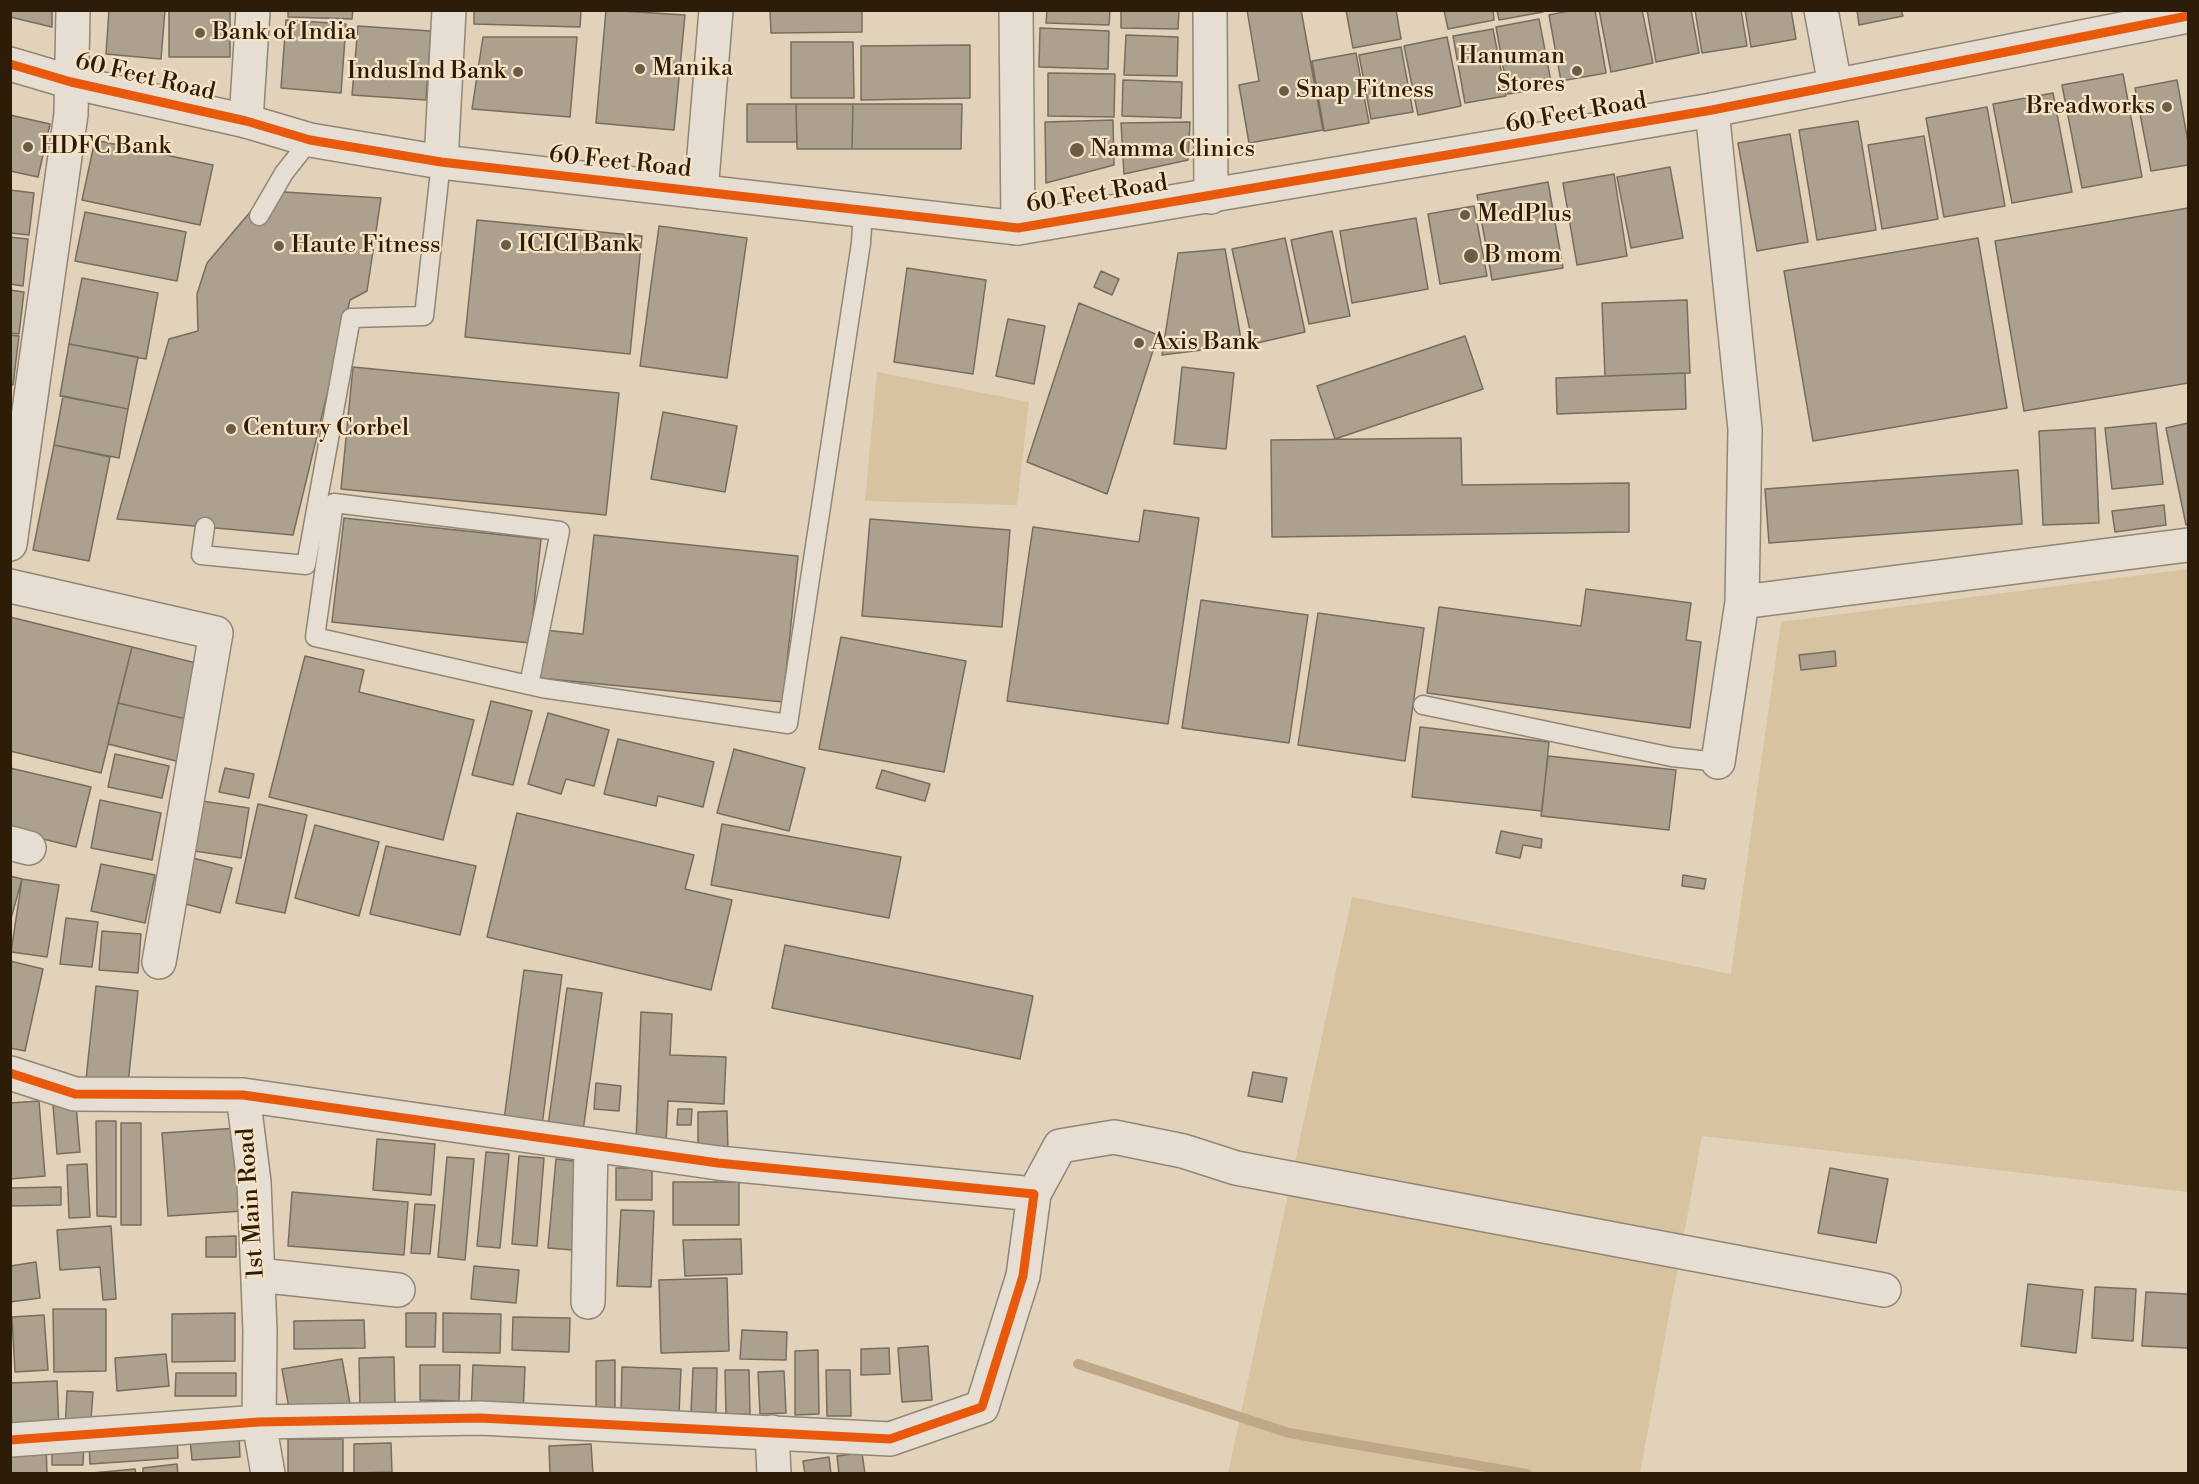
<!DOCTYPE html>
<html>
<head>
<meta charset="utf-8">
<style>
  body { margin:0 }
  #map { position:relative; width:2199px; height:1484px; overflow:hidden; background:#e1d2b9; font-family:"Libre Bodoni",serif }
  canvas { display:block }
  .frame { position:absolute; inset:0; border:12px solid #2d1c08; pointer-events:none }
</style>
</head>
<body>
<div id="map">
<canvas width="2199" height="1484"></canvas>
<div class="frame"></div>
</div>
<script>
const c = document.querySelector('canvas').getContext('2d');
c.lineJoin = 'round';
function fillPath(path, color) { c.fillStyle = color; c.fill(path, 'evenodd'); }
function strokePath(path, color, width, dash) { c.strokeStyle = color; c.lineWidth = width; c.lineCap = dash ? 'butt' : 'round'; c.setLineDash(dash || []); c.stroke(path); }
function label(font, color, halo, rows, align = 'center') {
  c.font = font + ' "Libre Bodoni",serif'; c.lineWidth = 4.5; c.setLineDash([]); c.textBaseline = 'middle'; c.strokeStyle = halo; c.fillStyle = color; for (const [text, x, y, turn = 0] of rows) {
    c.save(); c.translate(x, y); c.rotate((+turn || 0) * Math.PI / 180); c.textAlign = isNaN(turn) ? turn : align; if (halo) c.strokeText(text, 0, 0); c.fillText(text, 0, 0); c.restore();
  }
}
fillPath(new Path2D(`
  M 877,372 L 1029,402 L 1017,505 L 865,501 Z
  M 2188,569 L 2188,1192 L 1702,1136 L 1640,1473 L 1228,1473 L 1352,897 L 1731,974 L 1781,622 Z`), '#d8c3a1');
strokePath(new Path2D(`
  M 1078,1364 L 1289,1433 L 1527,1474`), '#bea887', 10);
const building = new Path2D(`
  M 10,10 L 52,10 L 52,27 L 10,17 Z
  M 109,10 L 165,10 L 161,59 L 106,54 Z
  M 169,10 L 230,10 L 230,57 L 169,57 Z
  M 288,10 L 353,10 L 352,19 L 288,17 Z
  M 474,10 L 581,10 L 580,27 L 474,24 Z
  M 606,10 L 685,15 L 674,130 L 596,123 Z
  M 770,10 L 862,10 L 862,32 L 771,33 Z
  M 1047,10 L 1110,10 L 1109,25 L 1046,23 Z
  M 1121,10 L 1179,10 L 1178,29 L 1121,28 Z
  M 1247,10 L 1301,10 L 1323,130 L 1249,143 L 1239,85 L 1259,81 Z
  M 1346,10 L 1396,10 L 1401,39 L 1353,48 Z
  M 1444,10 L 1493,10 L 1494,20 L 1448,29 Z
  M 1497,10 L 1542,10 L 1543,12 L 1499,20 Z
  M 1574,10 L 1595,10 L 1606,73 L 1561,81 L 1549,15 Z
  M 1599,10 L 1642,10 L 1653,63 L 1611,72 Z
  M 1647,10 L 1691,10 L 1699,53 L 1656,62 Z
  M 1695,10 L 1741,10 L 1747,46 L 1702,53 Z
  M 1745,10 L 1791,10 L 1796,39 L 1751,47 Z
  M 1857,10 L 1901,10 L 1903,16 L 1859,25 Z
  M 1539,19 L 1552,87 L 1508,94 L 1496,27 Z
  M 286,20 L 346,24 L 341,93 L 281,88 Z
  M 358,26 L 431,31 L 426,100 L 352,95 Z
  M 1040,28 L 1109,31 L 1108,69 L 1039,67 Z
  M 1493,29 L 1506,96 L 1465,103 L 1453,36 Z
  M 1126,35 L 1178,37 L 1177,76 L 1124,75 Z
  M 483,37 L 577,37 L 570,117 L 472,109 Z
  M 1447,37 L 1461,106 L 1418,115 L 1404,46 Z
  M 791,42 L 853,42 L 854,98 L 791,98 Z
  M 970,45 L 970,98 L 861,100 L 861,46 Z
  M 1401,47 L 1413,112 L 1371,119 L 1359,55 Z
  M 1356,53 L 1369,123 L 1324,131 L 1312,61 Z
  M 1048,73 L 1115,74 L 1114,117 L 1048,116 Z
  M 2123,74 L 2142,177 L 2082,188 L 2062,85 Z
  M 1123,80 L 1182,82 L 1181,118 L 1122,116 Z
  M 2177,80 L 2188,142 L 2188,165 L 2151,171 L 2135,88 Z
  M 2053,93 L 2072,192 L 2012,203 L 1993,104 Z
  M 747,104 L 796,104 L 797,142 L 747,142 Z
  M 796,104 L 853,104 L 852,149 L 797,149 Z
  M 853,104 L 962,104 L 961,149 L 852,149 Z
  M 1987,107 L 2005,206 L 1944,217 L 1926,118 Z
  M 10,115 L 50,124 L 38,177 L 10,171 Z
  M 1113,120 L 1114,165 L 1046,183 L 1045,122 Z
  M 1858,121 L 1876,230 L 1817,240 L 1799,130 Z
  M 1190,122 L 1188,160 L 1124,174 L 1121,123 Z
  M 1790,134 L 1808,242 L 1757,251 L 1738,143 Z
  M 1924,136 L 1938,219 L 1882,229 L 1868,145 Z
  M 95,140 L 213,165 L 200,225 L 82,200 Z
  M 1670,167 L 1683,238 L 1631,248 L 1617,177 Z
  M 1614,174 L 1627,256 L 1577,265 L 1563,183 Z
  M 1548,182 L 1563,268 L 1492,280 L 1477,195 Z
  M 10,190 L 34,193 L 29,235 L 10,233 Z
  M 268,191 L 381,198 L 367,291 L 350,300 L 293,535 L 117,519 L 169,339 L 198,331 L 197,294 L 207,263 Z
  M 1474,206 L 1487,276 L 1440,284 L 1428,214 Z
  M 2188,208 L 2188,383 L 2024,411 L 1995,241 Z
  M 85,212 L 186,232 L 177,281 L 75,261 Z
  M 1416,218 L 1428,289 L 1352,303 L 1340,231 Z
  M 477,220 L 642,236 L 630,354 L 465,337 Z
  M 659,226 L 747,238 L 727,378 L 640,366 Z
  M 1332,231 L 1350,316 L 1309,324 L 1291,240 Z
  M 10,237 L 28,239 L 23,286 L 10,284 Z
  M 1285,238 L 1305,332 L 1253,344 L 1232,249 Z
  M 1978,238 L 2007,408 L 1813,441 L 1784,271 Z
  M 1225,249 L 1242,345 L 1162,355 L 1178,253 Z
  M 907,268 L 986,280 L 973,374 L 894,362 Z
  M 1101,271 L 1119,279 L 1112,295 L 1094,287 Z
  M 82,278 L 158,293 L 146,359 L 69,344 Z
  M 10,290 L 24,292 L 19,334 L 10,333 Z
  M 1687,300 L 1690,373 L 1605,376 L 1602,303 Z
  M 1079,303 L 1158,335 L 1107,494 L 1027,462 Z
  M 1008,319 L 1045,326 L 1034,384 L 996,376 Z
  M 10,335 L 19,336 L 13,385 L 10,385 Z
  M 1465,336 L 1483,389 L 1335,439 L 1317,386 Z
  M 69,344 L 138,357 L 128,409 L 60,396 Z
  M 353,367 L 619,393 L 606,515 L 341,489 Z
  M 1182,367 L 1234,373 L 1226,449 L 1174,444 Z
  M 1685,373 L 1686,409 L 1557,414 L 1556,378 Z
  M 63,396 L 128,409 L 119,458 L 54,445 Z
  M 663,412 L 737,426 L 725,492 L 651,479 Z
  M 2156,423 L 2163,484 L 2112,489 L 2105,428 Z
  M 2188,423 L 2188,524 L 2186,525 L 2166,428 Z
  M 2095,428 L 2099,523 L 2043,525 L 2039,431 Z
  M 1461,438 L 1462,485 L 1629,483 L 1629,532 L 1272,537 L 1271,440 Z
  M 54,445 L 110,457 L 89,561 L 33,550 Z
  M 2018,470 L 2022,524 L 1769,543 L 1765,489 Z
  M 2164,505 L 2166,525 L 2115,532 L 2112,511 Z
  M 1144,510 L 1199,518 L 1168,724 L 1007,701 L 1033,527 L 1139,542 Z
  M 344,518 L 541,539 L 530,643 L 332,622 Z
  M 870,519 L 1010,530 L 1002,627 L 862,616 Z
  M 594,535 L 798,556 L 783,702 L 539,678 L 544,630 L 583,634 Z
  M 1586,589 L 1691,603 L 1686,640 L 1701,642 L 1690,728 L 1427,693 L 1439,607 L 1581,626 Z
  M 1201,600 L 1308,615 L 1289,743 L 1182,728 Z
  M 1318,613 L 1424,628 L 1405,761 L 1298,745 Z
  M 10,617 L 132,647 L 101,773 L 10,751 Z
  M 841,637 L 966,661 L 944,772 L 819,749 Z
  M 132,647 L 204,665 L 190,720 L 118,703 Z
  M 1835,651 L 1836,666 L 1801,670 L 1799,655 Z
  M 305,656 L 364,670 L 359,692 L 474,720 L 443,840 L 269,797 Z
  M 491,701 L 532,711 L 513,785 L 472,775 Z
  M 118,703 L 190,720 L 180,762 L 108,744 Z
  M 548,713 L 609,730 L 594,786 L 566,779 L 561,794 L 528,784 Z
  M 1420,727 L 1549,742 L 1542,811 L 1412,797 Z
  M 618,739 L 714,762 L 703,807 L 658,796 L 656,806 L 604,794 Z
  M 734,749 L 805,768 L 789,831 L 717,813 Z
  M 115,754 L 169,766 L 162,798 L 108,787 Z
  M 1548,756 L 1676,770 L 1669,830 L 1541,816 Z
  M 10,768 L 91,787 L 76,847 L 10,831 Z
  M 225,768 L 254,774 L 249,798 L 219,792 Z
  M 882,770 L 930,784 L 925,801 L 876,788 Z
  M 100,800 L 161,813 L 152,860 L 91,848 Z
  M 195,800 L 249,808 L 241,858 L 188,850 Z
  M 258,804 L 307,815 L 285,913 L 236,903 Z
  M 517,813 L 694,855 L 685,889 L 732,900 L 711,990 L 487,937 Z
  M 722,824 L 901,857 L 889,918 L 711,885 Z
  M 315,825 L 379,842 L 359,916 L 295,898 Z
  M 1501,831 L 1542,839 L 1541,848 L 1523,845 L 1520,858 L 1496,853 Z
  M 386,846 L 476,866 L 460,935 L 370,914 Z
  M 185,856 L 232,868 L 220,913 L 174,901 Z
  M 101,864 L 155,875 L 145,923 L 91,911 Z
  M 1683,875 L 1706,879 L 1704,889 L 1682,886 Z
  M 10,876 L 22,879 L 10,922 Z
  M 22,879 L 59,885 L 47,957 L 11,952 Z
  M 66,918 L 98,922 L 92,967 L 60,964 Z
  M 102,931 L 141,934 L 138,973 L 99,970 Z
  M 785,945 L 1033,996 L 1020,1059 L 772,1008 Z
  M 10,961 L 43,969 L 25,1051 L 10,1048 Z
  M 524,970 L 562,975 L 542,1125 L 504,1120 Z
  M 96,986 L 138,991 L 128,1083 L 86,1079 Z
  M 567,988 L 602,993 L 583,1131 L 548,1126 Z
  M 641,1012 L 672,1014 L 670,1055 L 726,1057 L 724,1104 L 668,1101 L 666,1144 L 636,1143 Z
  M 1253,1072 L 1287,1078 L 1282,1102 L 1248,1096 Z
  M 596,1083 L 621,1086 L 619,1111 L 594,1109 Z
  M 39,1101 L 45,1176 L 10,1179 L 10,1103 Z
  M 76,1104 L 80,1152 L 57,1154 L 53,1105 Z
  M 678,1109 L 692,1109 L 691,1125 L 677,1125 Z
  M 727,1111 L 728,1153 L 698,1154 L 698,1112 Z
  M 96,1121 L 116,1121 L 116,1217 L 97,1216 Z
  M 121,1123 L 141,1123 L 141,1225 L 121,1225 Z
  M 238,1128 L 243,1211 L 168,1216 L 162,1133 Z
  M 377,1139 L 435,1144 L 431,1195 L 373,1190 Z
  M 486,1152 L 509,1154 L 500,1248 L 477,1246 Z
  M 519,1156 L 544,1158 L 537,1246 L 512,1244 Z
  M 447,1157 L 474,1159 L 465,1260 L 438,1257 Z
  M 556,1159 L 582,1162 L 573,1250 L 548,1248 Z
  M 87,1164 L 90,1217 L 69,1218 L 67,1165 Z
  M 616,1168 L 652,1168 L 652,1200 L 616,1200 Z
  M 1830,1168 L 1888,1179 L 1876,1243 L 1818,1233 Z
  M 673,1182 L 739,1182 L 739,1225 L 673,1225 Z
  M 61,1187 L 61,1205 L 10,1206 L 10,1188 Z
  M 292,1192 L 408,1202 L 404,1255 L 288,1246 Z
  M 415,1204 L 435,1205 L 430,1254 L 411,1253 Z
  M 621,1210 L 654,1211 L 651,1287 L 617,1286 Z
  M 111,1226 L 116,1299 L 103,1300 L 100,1267 L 60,1270 L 57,1230 Z
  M 236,1236 L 236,1257 L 206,1257 L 206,1237 Z
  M 741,1239 L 742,1274 L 685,1276 L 683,1240 Z
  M 36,1262 L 40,1298 L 10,1302 L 10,1266 Z
  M 474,1266 L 519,1270 L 516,1303 L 471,1299 Z
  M 727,1278 L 729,1351 L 661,1353 L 659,1280 Z
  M 2028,1284 L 2083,1290 L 2076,1353 L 2021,1346 Z
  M 2095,1287 L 2136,1289 L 2133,1341 L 2092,1338 Z
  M 2146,1292 L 2188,1294 L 2188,1348 L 2142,1346 Z
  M 53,1309 L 106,1309 L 106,1371 L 54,1372 Z
  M 235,1313 L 235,1361 L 172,1362 L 172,1314 Z
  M 406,1313 L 436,1313 L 435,1347 L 406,1347 Z
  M 443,1313 L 501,1314 L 500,1353 L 443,1352 Z
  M 44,1315 L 48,1370 L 15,1372 L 12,1317 Z
  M 513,1317 L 570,1318 L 569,1352 L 512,1350 Z
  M 364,1320 L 365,1348 L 294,1349 L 294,1321 Z
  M 742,1330 L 787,1332 L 786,1360 L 740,1359 Z
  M 928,1346 L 932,1400 L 902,1402 L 898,1348 Z
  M 889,1348 L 890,1374 L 861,1375 L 861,1349 Z
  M 818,1350 L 819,1414 L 795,1415 L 795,1351 Z
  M 166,1354 L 169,1386 L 117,1391 L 115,1358 Z
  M 394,1357 L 395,1407 L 360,1408 L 359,1358 Z
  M 342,1359 L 350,1404 L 290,1414 L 282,1369 Z
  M 615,1360 L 615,1415 L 596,1414 L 596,1361 Z
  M 420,1365 L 460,1365 L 459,1401 L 420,1400 Z
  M 473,1365 L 525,1367 L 523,1415 L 471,1413 Z
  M 622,1367 L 681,1369 L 679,1414 L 621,1412 Z
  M 693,1368 L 717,1368 L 716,1413 L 691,1412 Z
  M 725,1370 L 749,1370 L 750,1414 L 726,1415 Z
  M 826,1370 L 850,1370 L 851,1416 L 827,1416 Z
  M 784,1371 L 786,1413 L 760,1414 L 758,1372 Z
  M 176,1373 L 236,1373 L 236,1396 L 175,1396 Z
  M 57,1381 L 59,1431 L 12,1433 L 10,1383 Z
  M 67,1391 L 93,1392 L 90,1432 L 65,1431 Z
  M 239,1435 L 240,1457 L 192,1460 L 190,1438 Z
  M 177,1437 L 178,1458 L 90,1464 L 89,1443 Z
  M 288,1439 L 343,1439 L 343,1474 L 288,1474 Z
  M 52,1440 L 84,1440 L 83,1465 L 52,1465 Z
  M 46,1443 L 47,1474 L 10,1474 L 10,1444 Z
  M 391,1443 L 392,1472 L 354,1473 L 354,1444 Z
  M 591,1444 L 593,1474 L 550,1474 L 549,1446 Z
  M 862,1453 L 865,1474 L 839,1474 L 837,1456 Z
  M 829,1457 L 831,1474 L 805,1474 L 803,1461 Z
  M 177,1464 L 178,1474 L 143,1474 L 143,1468 Z
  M 135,1469 L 136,1474 L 92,1474 L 92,1473 Z`);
fillPath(building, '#aca18f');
strokePath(building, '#776d5e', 1.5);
const service = new Path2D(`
  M 259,216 L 284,173 L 310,140
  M 205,527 L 201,555 L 306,565 L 351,318 L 424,316 L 441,162
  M 529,685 L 560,531 L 334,503 L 315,637 L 542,688 L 788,724 L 861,243 L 863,210
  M 1423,705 L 1672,757 L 1718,762`);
const minor = new Path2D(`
  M 1016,10 L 1018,228
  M 1210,10 L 1211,197
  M 1821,10 L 1835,85
  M 1712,110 L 1745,429 L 1742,602 L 1718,762
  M 246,121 L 253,10
  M 441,162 L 449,10
  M 701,192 L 716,10
  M 10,544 L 71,114 L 73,10
  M 10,586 L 216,633 L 159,962
  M 1742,602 L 2188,545
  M 10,843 L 29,848
  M 10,1073 L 75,1094 L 243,1095 L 718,1163 L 1034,1194 L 1023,1276 L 982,1407 L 890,1439 L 480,1418 L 259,1422 L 10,1440
  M 243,1095 L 254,1182 L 260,1331 L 259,1422 L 268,1474
  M 1034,1194 L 1060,1146 L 1114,1137 L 1183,1151 L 1236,1168 L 1884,1290
  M 258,1275 L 398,1290
  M 588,1302 L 591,1145
  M 772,1432 L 774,1474`);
const tertiary = new Path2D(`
  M 10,64 L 71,82 L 246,121 L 310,140 L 441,162 L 1018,228 L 1712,110 L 2188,16`);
strokePath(service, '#918676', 21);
strokePath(minor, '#918676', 36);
strokePath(tertiary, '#918676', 36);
strokePath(service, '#e6ded2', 18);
strokePath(minor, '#e6ded2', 33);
strokePath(tertiary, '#e6ded2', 33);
strokePath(new Path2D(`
  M 10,64 L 71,82 L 246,121 L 310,140 L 441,162 L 1018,228 L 1712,110 L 2188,16
  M 10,1073 L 75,1094 L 243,1095 L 718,1163 L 1034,1194 L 1023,1276 L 982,1407 L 890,1439 L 480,1418 L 259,1422 L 10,1440`), '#e8590c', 9);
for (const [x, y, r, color] of [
  [200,33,6,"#6c5c46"],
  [640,69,6,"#6c5c46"],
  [1577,71,6,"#6c5c46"],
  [518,72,6,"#6c5c46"],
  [1284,91,6,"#6c5c46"],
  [2167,107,6,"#6c5c46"],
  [28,147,6,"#6c5c46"],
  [1077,150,8,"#6c5c46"],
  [1465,215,6,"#6c5c46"],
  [506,245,6,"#6c5c46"],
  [279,246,6,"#6c5c46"],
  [1471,256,8,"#6c5c46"],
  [1139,343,6,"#6c5c46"],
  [231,429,6,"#6c5c46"]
]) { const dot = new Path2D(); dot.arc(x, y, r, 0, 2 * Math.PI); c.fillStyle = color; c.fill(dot); strokePath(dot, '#f7e4c6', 2); }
label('24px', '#2d1c08', '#f7e4c6', [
  ["Bank of India",212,33],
  ["Hanuman",1565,57,"right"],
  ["Stores",1565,85,"right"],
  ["Manika",652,69],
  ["IndusInd Bank",506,72,"right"],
  ["Snap Fitness",1296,91],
  ["Breadworks",2155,107,"right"],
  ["HDFC Bank",40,147],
  ["Namma Clinics",1090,150],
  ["MedPlus",1477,215],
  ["ICICI Bank",518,245],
  ["Haute Fitness",291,246],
  ["B mom",1484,256],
  ["Axis Bank",1151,343],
  ["Century Corbel",243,429]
], 'left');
label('24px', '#2d1c08', '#f7e4c6', [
  ["60 Feet Road",145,78,13],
  ["60 Feet Road",1576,114,-10],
  ["60 Feet Road",620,163,6],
  ["60 Feet Road",1097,195,-9],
  ["1st Main Road",252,1203,-94]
]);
</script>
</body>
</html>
